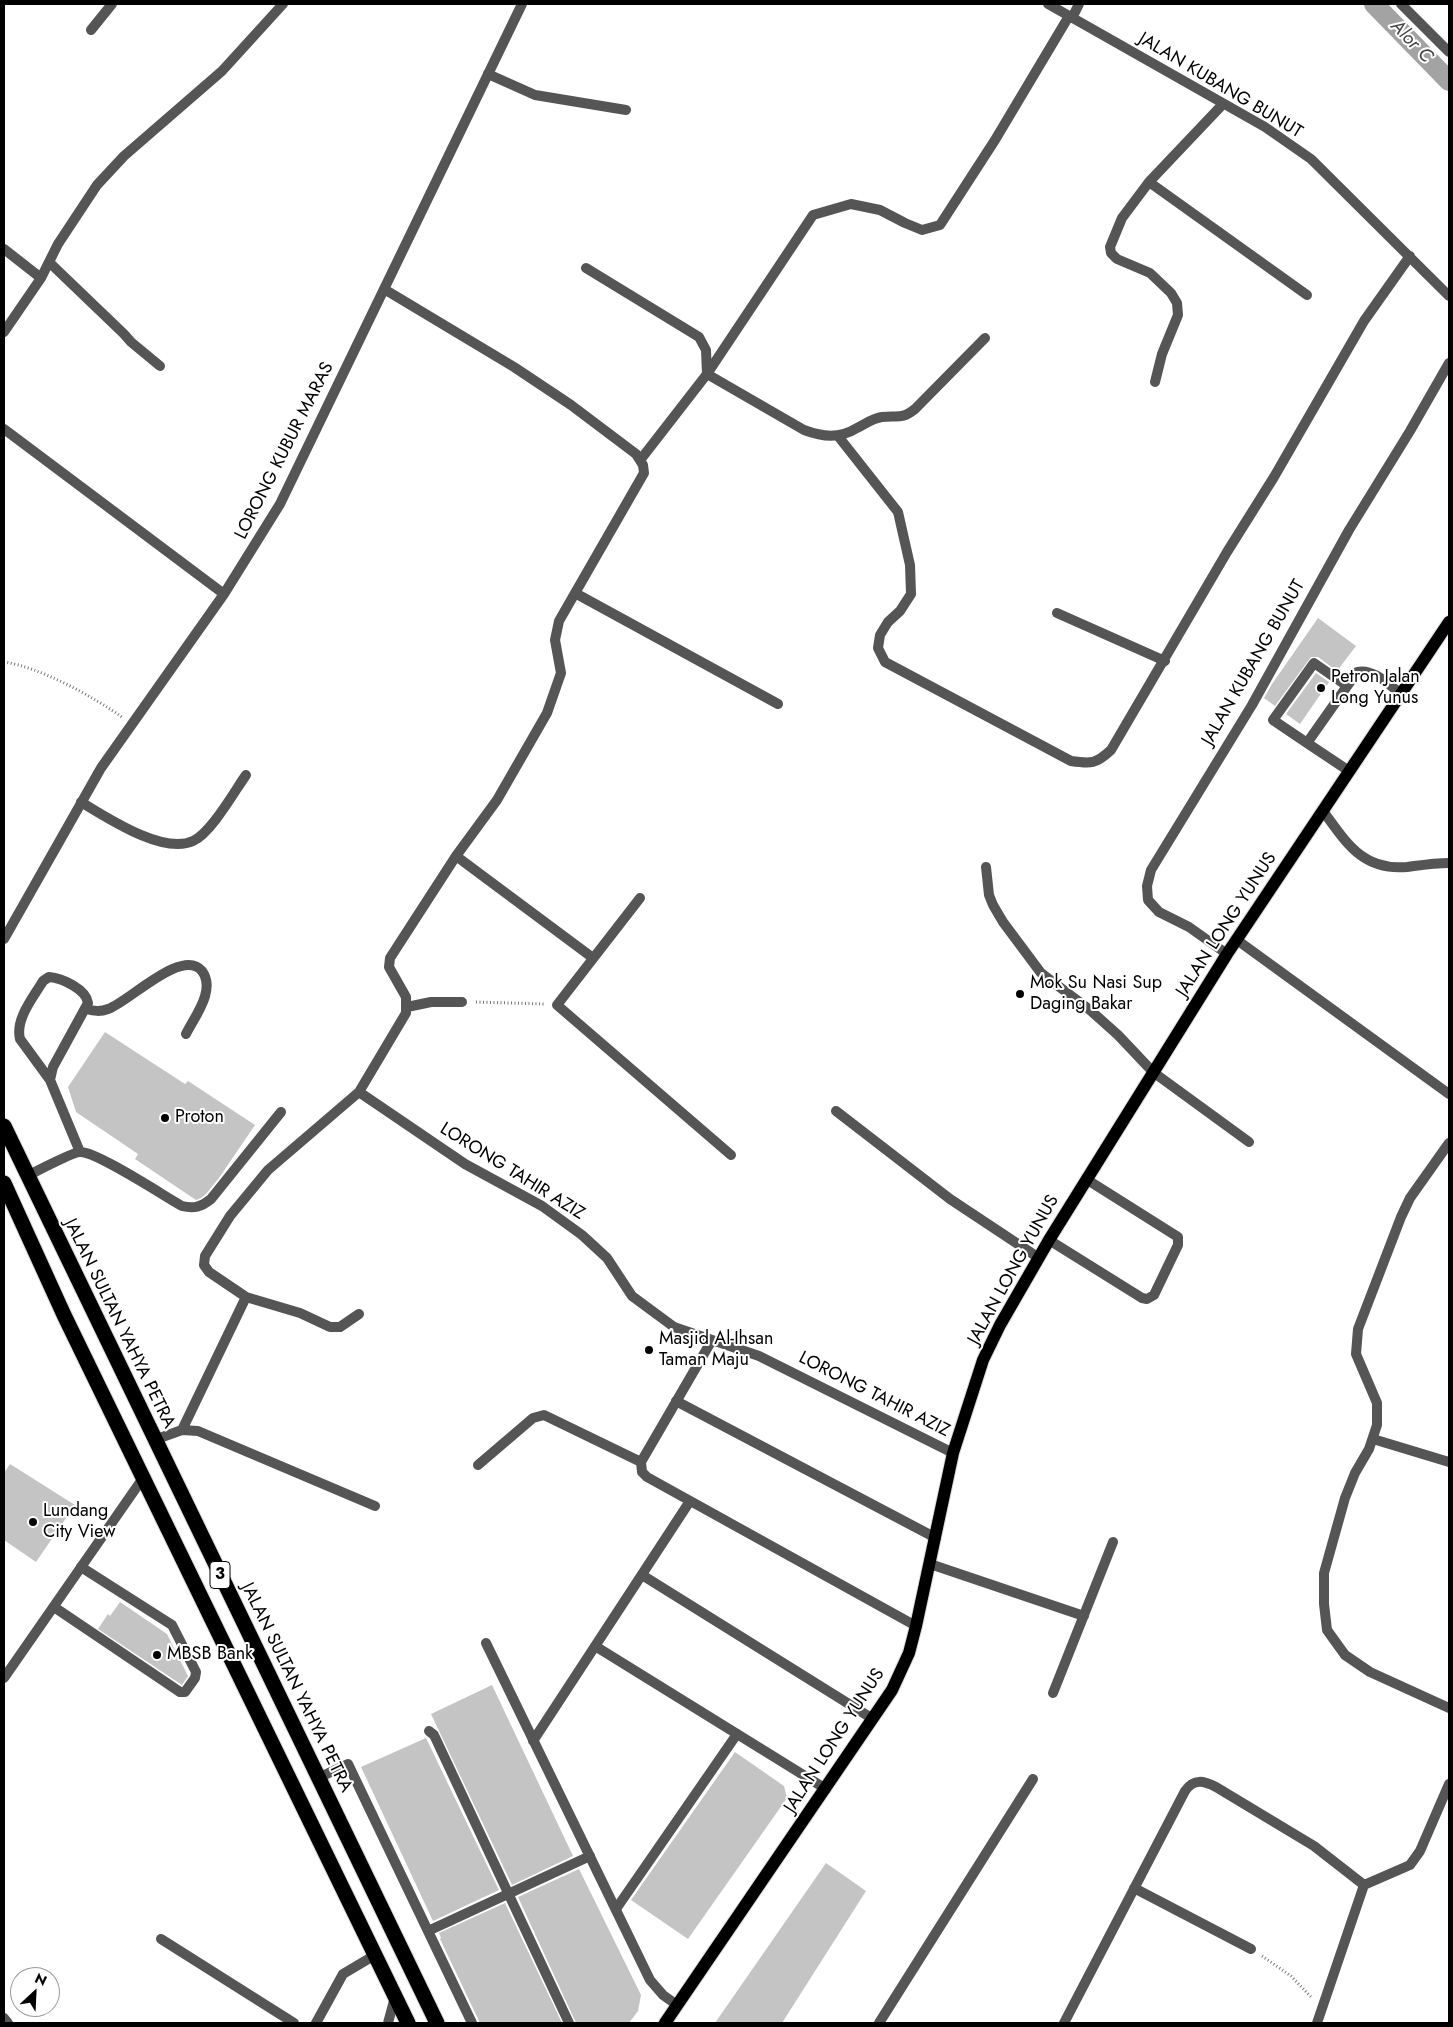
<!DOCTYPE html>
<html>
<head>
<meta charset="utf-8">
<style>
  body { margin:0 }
  #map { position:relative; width:1453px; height:2027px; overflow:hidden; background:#fff; font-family:Jost,sans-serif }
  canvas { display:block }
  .frame { position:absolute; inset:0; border:5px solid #000; pointer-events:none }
  .north { position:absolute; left:10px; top:1967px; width:50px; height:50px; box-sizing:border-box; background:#fff; border:1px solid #999; border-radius:50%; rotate:25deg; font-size:14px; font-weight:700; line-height:20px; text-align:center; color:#000 }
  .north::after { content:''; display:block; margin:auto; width:18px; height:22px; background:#000; clip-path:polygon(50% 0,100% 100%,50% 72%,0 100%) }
</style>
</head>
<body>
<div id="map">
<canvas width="1453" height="2027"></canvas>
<div class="frame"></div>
<div class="north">N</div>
</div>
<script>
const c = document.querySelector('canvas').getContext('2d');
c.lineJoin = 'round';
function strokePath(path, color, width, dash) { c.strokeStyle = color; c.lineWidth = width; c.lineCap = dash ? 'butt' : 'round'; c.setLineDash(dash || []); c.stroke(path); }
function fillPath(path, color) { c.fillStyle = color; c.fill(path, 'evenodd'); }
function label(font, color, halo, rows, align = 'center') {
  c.font = font + ' Jost,sans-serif'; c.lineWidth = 4; c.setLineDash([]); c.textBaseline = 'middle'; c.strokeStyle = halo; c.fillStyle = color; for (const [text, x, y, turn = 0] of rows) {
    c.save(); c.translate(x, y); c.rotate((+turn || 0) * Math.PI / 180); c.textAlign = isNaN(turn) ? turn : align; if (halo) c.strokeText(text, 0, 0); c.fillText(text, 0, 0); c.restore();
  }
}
strokePath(new Path2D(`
  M 1374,4 L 1449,81`), '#a3a3a3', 20);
fillPath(new Path2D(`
  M 1318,618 L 1356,646 L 1337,671 L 1318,657 L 1311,657 L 1275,706 L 1264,698 L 1272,684 Z
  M 1316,673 L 1329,682 L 1300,724 L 1286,714 Z
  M 105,1032 L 185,1084 L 188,1081 L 255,1125 L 219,1178 L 206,1194 L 201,1198 L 196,1200 L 135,1159 L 138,1154 L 76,1112 L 68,1087 Z
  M 10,1464 L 75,1505 L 36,1562 L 4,1540 L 4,1473 Z
  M 120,1602 L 167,1634 L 188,1676 L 182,1685 L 98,1629 L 108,1614 L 110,1616 Z
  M 492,1685 L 573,1856 L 512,1885 L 431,1714 Z
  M 426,1738 L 499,1890 L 433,1921 L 361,1767 Z
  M 735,1752 L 784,1786 L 787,1798 L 688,1939 L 631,1900 Z
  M 826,1863 L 866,1891 L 782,2023 L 715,2023 Z
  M 579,1869 L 641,1995 L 638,2011 L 629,2023 L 576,2023 L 518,1897 Z
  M 505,1903 L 562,2023 L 480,2023 L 440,1939 L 441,1938 L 439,1933 Z`), '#c4c4c4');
const primary = new Path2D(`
  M 665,2023 L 892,1690 L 909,1653 L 916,1626 L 953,1453 L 983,1360 L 1000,1325 L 1049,1240 L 1227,954 L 1449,622`);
const highway = new Path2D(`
  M 4,1126 L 437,2023
  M 4,1183 L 64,1315 L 408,2023`);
strokePath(primary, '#dbdbdb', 14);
strokePath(highway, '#dbdbdb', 17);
strokePath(new Path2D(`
  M 4,662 C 40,667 92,696 122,717
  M 476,1002 L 544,1004
  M 1262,1956 L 1291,1976 L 1311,1997`), '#777', 3, [1, 2.5]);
strokePath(new Path2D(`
  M 1072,18 L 1079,4
  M 488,74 L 535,95 L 626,110
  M 50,263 L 124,334 L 131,342 L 160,366
  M 586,268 L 699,337 L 706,350 L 707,374
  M 1057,613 L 1165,661
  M 1307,743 L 1273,720 L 1314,663 L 1347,686
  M 1349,771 L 1307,743 L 1357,672 C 1373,668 1388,684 1401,694
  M 81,802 C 106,817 163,855 193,841 C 211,833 234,792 246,775
  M 86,1009 C 94,1011 100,1012 108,1009 C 129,1002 182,947 202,971 C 216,990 195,1016 186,1034
  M 1153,1072 L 1249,1142
  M 50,1080 L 53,1067 L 88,1003 C 86,989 62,978 49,977 L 43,981 C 33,998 15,1019 20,1039 L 50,1080 L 80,1152
  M 836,1111 L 950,1199 L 1039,1258
  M 27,1176 C 37,1171 73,1152 80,1152 C 96,1151 164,1196 182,1206 C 194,1209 201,1207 211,1199 L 281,1112
  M 1049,1240 L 1142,1298 L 1147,1299 L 1154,1295 L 1178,1245 L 1178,1237 L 1086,1179
  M 676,1401 L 936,1538
  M 642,1575 L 873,1719
  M 54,1607 L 180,1692 L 185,1692 L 195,1678 L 196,1672 L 172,1625 L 81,1567
  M 429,1731 L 434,1735 L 569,2023
  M 318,1778 L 348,1764 L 472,2023
  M 616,1909 L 737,1734
  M 428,1931 L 590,1856
  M 388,2023 L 395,1997`), '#555', 10);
strokePath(new Path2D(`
  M 1048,4 L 1265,127 L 1311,159 L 1449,296
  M 1401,4 L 1449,52
  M 91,30 L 112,4
  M 1149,182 L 1307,295
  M 4,249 L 41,278
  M 4,332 L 41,278 L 58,244 L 97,185 L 124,156 L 222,71 L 283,4
  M 707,374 L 804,430 C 823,437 839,439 857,428 C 865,424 873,418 882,417 C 898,415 901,420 915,409 L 985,338
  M 1155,382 L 1162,354 L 1178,315 L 1177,303 L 1171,293 L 1150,273 L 1117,259 L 1111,253 L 1110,247 L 1122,218 L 1149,182 L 1223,104
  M 4,429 L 224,594
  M 838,436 L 898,512 L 910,565 L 911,594 L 900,611 L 888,622 L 880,635 L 878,648 L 885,662 L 1071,761 C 1091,764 1096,764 1111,750 L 1227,552 L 1274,477 L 1364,321 L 1410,256
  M 641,459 L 707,374 L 813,215 L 851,204 L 880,210 L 905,223 L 922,230 L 940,225 L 995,140 L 1069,16
  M 575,593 L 778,704
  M 1323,811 C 1346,842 1362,871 1407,867 C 1422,865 1435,863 1449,863
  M 456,856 L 593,958
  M 986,867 L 989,895 L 993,905 L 1003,922 L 1041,973 L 1090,1010 L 1118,1035 L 1153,1072
  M 640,898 L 557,1005 L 731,1155
  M 4,939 L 101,768 L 224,594 L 280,504 L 522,4
  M 1237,940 L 1449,1094
  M 1227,954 L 1189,927 L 1159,912 L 1148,900 L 1147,886 L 1151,870 L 1252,705 L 1349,530 L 1410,431 L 1449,363
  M 407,1007 L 431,1002 L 462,1002
  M 359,1092 L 465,1164 L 542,1206 L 582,1235 L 607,1258 L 632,1296 L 674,1327 L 759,1356 L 953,1453
  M 1449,1143 L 1410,1198 L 1401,1217 L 1358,1329 L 1356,1354 L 1377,1403 L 1377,1425 L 1369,1449 L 1355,1473 L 1345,1498 L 1324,1573 L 1324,1604 L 1327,1630 L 1345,1655 L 1370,1672 L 1449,1708
  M 359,1314 L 340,1327 L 330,1327 L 300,1313 L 246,1297 L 209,1272 L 204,1265 L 205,1256 L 230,1216 L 268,1170 L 359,1092 L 406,1013 L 406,997 L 389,967 L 390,958 L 456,856 L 497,800 L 547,713 L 561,673 L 555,640 L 559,621 L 644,473 L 643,465 L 636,454 L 571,405 L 514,367 L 384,289
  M 712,1340 L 641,1462 L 642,1472 L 647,1477 L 916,1626
  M 182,1430 L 246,1297
  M 1373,1439 L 1449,1462
  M 154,1440 L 182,1430 L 198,1431 L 375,1506
  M 478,1465 L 533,1418 L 544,1415 L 641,1462
  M 930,1564 L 1084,1616
  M 486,1643 L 650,1980 L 663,1995 L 677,2005
  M 595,1646 L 826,1789
  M 4,1678 L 143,1478
  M 1053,1693 L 1113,1542
  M 533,1741 L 690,1501
  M 1134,1888 L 1251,1949
  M 161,1939 L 294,2023
  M 4,2018 L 8,2023
  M 316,2023 L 343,1974 L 375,1955
  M 879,2023 L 1033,1779
  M 1064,2023 L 1185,1791 C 1194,1778 1204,1781 1216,1787 L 1314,1846 L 1364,1885 L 1410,1865 L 1420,1851 L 1449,1784
  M 1317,2023 L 1364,1885`), '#555', 10);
strokePath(primary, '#000', 12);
strokePath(highway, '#000', 15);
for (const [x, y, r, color] of [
  [1321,688,5,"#000"],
  [1020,994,5,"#000"],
  [165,1118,5,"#000"],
  [649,1350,5,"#000"],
  [33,1522,5,"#000"],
  [157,1655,5,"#000"]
]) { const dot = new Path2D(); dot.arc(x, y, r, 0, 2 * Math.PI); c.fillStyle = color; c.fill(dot); strokePath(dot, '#fff', 2); }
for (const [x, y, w] of [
  [220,1575,20]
]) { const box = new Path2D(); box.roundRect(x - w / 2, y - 13.5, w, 27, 4); c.fillStyle = '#fff'; c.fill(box); strokePath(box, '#000', 1); }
label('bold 16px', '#000', null, [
  ["3",220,1575]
]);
label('18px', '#000', '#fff', [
  ["JALAN KUBANG BUNUT",1220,86,31],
  ["LORONG KUBUR MARAS",285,451,-63],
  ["JALAN KUBANG BUNUT",1254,663,-60],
  ["JALAN LONG YUNUS",1227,925,-57],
  ["LORONG TAHIR AZIZ",512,1172,32],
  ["JALAN LONG YUNUS",1014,1270,-61],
  ["JALAN SULTAN YAHYA PETRA",119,1324,64],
  ["LORONG TAHIR AZIZ",874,1395,27],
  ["JALAN SULTAN YAHYA PETRA",296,1688,64],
  ["JALAN LONG YUNUS",835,1741,-57]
]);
label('18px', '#000', '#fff', [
  ["Petron Jalan",1331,678],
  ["Long Yunus",1331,699],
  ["Mok Su Nasi Sup",1030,984],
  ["Daging Bakar",1030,1005],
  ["Proton",175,1118],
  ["Masjid Al-Ihsan",659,1340],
  ["Taman Maju",659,1361],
  ["Lundang",43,1512],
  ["City View",43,1533],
  ["MBSB Bank",167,1655]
], 'left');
label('italic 19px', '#444', '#fff', [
  ["Alor C",1411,42,46]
]);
</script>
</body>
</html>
